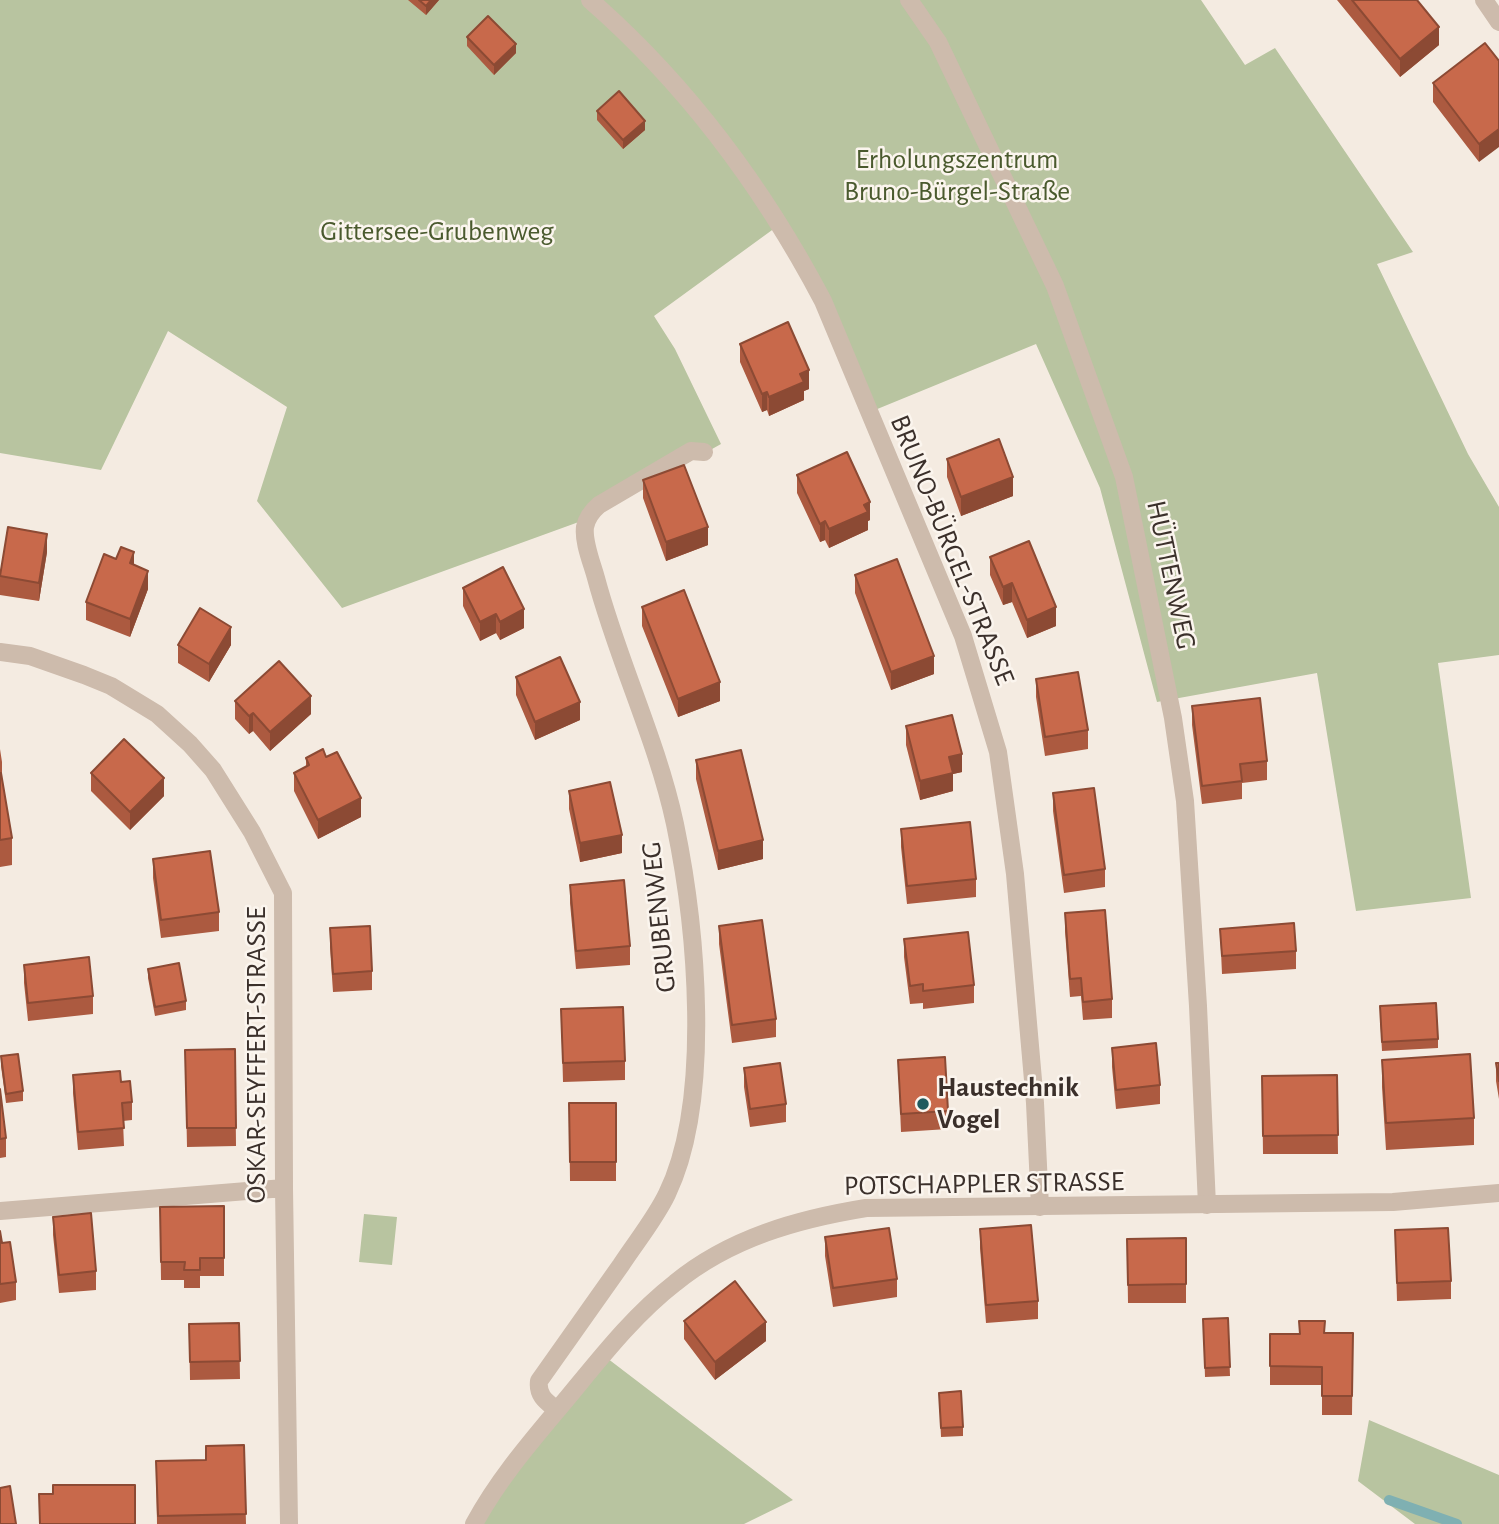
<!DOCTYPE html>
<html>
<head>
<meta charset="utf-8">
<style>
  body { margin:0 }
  canvas { display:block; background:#f4ebe1 }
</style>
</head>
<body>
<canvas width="1499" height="1524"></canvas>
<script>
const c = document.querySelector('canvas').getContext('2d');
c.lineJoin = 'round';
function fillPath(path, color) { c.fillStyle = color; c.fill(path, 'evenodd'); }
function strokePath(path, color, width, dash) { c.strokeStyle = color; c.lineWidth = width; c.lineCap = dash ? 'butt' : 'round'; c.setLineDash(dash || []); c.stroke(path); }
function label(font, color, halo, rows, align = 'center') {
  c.font = font + ' "Alegreya Sans",sans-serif'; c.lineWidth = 5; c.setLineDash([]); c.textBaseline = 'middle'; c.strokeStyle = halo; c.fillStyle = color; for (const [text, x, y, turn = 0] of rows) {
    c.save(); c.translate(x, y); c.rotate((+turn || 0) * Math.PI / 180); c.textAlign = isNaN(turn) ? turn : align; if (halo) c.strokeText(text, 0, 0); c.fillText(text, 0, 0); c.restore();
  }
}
fillPath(new Path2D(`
  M 0,0 L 1201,0 L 1245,65 L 1275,48 L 1413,252 L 1377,264 L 1468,454 L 1499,507 L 1499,655 L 1438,663 L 1471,898 L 1356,911 L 1317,673 L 1157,702 L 1100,488 L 1036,344 L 870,412 L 779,225 L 654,316 L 675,349 L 721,444 L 587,519 L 342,608 L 257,501 L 287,407 L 168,331 L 101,470 L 0,453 Z
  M 364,1214 L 397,1217 L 392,1265 L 359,1262 Z
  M 603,1355 L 793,1500 L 744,1524 L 474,1524 Z
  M 1369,1420 L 1499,1475 L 1499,1524 L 1415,1524 L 1358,1481 Z`), '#b8c4a0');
strokePath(new Path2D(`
  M 1389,1500 L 1457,1524`), '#7fb0b2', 10);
strokePath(new Path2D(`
  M 909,0 L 938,42 L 1055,286 L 1124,477 L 1173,718 L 1185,801 L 1198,1006 L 1207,1205`), '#cdbbac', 18);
strokePath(new Path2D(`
  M 590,0 C 686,84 764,189 823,301 L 963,636 L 998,752 L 1015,874 L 1035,1103 L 1040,1207
  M 1484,0 L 1499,22
  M 0,652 L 30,656 L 84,675 L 111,686 L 157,714 L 190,744 L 213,770 L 252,832 L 283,893 L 284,1188 L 289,1524
  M 0,1211 L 284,1188
  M 557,1410 C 547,1402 537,1396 539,1381 C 566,1343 593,1304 621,1265 C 636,1242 655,1219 667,1194 C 713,1099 696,925 675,824 C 657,740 618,661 596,578 C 592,563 583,542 585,527 C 587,517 592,511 599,505 L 691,451 L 704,452`), '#cdbbac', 18);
strokePath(new Path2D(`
  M 474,1524 C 500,1476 535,1437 569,1396 C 602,1356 634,1315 675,1283 C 730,1238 798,1219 866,1208 L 1393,1202 L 1499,1193`), '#cdbbac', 18);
fillPath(new Path2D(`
  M 408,0 L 439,0 L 426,15 Z
  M 1337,0 L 1417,0 L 1439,45 L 1400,77 Z
  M 467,37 L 516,53 L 494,75 L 467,46 Z
  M 1485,43 L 1479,162 L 1433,102 L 1433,83 Z
  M 597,111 L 645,130 L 623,149 L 597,120 Z
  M 740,344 L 809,389 L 804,391 L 804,400 L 769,416 L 767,410 L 762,412 L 740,362 Z
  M 947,459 L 1013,496 L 961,516 L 947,477 Z
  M 797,475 L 870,520 L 868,521 L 868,530 L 829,548 L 825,540 L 820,542 L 797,493 Z
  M 643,480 L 708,545 L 666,561 L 643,498 Z
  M 47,552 L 39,601 L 0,595 L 0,571 Z
  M 990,557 L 1056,626 L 1027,638 L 1012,602 L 1003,605 L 990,575 Z
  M 134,565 L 148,589 L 130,637 L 86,620 L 86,602 Z
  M 855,575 L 934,674 L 891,690 L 855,593 Z
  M 463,588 L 524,628 L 500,640 L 496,633 L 480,641 L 463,606 Z
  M 642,607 L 720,701 L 678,717 L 642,626 Z
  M 178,645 L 231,645 L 209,682 L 178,663 Z
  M 516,677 L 580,720 L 535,740 L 516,695 Z
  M 1036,679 L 1088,730 L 1088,749 L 1045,756 L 1036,697 Z
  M 235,701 L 311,714 L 270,751 L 253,731 L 249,734 L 235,719 Z
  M 1192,706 L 1267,761 L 1267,780 L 1242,783 L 1242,799 L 1202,804 L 1192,725 Z
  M 906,726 L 962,772 L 953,774 L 953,791 L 920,800 L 906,745 Z
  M 0,749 L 2,762 L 2,780 L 12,838 L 12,865 L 0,867 Z
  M 326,757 L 361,817 L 318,839 L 294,791 L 294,773 L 306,767 L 306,758 Z
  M 696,760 L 763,859 L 718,870 L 696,779 Z
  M 91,773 L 164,796 L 130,830 L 91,791 Z
  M 569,791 L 622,853 L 580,862 L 569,809 Z
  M 1053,793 L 1105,869 L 1105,887 L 1064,893 L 1053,811 Z
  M 901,829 L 976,879 L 976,897 L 907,904 L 901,847 Z
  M 153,859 L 219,912 L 219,931 L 161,938 L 153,878 Z
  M 570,885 L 630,946 L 630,965 L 576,969 L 570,903 Z
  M 1065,913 L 1112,999 L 1112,1018 L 1083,1020 L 1081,996 L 1070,997 L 1065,931 Z
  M 719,926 L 776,1019 L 776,1037 L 732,1043 L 719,944 Z
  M 330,928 L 372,971 L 372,990 L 333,992 L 330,947 Z
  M 1220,929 L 1296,951 L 1296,969 L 1222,974 Z
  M 904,939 L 974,985 L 974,1003 L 923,1009 L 923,1003 L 910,1004 L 904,957 Z
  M 24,965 L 93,996 L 93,1014 L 28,1021 L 24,983 Z
  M 148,969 L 186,1001 L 186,1010 L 155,1016 L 148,978 Z
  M 561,1009 L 625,1061 L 625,1080 L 563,1082 Z
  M 1380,1016 L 1438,1039 L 1438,1048 L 1382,1051 Z
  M 1112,1048 L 1160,1085 L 1160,1104 L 1116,1109 L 1112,1067 Z
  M 235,1049 L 236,1146 L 187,1147 L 185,1050 Z
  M 1,1056 L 23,1091 L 23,1101 L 6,1103 L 1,1066 Z
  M 898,1060 L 948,1111 L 948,1129 L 901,1132 Z
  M 1382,1060 L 1474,1118 L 1474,1145 L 1386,1150 L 1382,1087 Z
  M 1496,1063 L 1499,1063 L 1499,1099 L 1496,1081 Z
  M 744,1068 L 786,1104 L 786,1122 L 750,1127 L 744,1087 Z
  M 73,1075 L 121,1082 L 132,1102 L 132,1120 L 123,1121 L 124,1146 L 78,1150 L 73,1093 Z
  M 1337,1075 L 1338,1154 L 1263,1154 L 1262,1076 Z
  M 0,1089 L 6,1138 L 6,1157 L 0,1158 Z
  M 569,1103 L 616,1103 L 616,1181 L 570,1181 Z
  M 224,1206 L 224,1276 L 200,1276 L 200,1288 L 184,1288 L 184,1280 L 161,1280 L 160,1207 Z
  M 53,1217 L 96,1271 L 96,1290 L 59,1293 L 53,1235 Z
  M 980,1229 L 1038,1301 L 1038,1319 L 986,1323 L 980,1248 Z
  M 1395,1230 L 1451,1281 L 1451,1299 L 1397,1301 Z
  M 0,1231 L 2,1243 L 16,1282 L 16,1300 L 0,1303 Z
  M 825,1237 L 897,1279 L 897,1297 L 833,1307 L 825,1256 Z
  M 1186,1238 L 1186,1303 L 1128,1303 L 1127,1239 Z
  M 1228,1318 L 1230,1376 L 1205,1377 L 1203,1319 Z
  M 684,1321 L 766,1341 L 715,1380 L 684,1339 Z
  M 239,1323 L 240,1379 L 190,1380 L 189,1324 Z
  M 1325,1333 L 1353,1333 L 1352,1415 L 1322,1415 L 1322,1385 L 1270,1385 L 1270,1334 Z
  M 939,1393 L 963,1427 L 963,1436 L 941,1437 Z
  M 244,1445 L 246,1524 L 157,1524 L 156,1461 L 206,1460 Z`), '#ac5a40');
fillPath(new Path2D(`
  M 431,0 L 439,0 L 426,15 L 426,6 Z
  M 1439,27 L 1439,45 L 1400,77 L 1400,59 Z
  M 516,44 L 516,53 L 494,75 L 494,65 Z
  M 645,121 L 645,130 L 623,149 L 623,140 Z
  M 1499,129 L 1499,147 L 1479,162 L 1479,144 Z
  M 809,370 L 809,389 L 804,391 L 804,400 L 769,416 L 769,397 L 800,374 Z
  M 767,392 L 767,410 L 762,412 L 762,394 Z
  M 1013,477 L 1013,496 L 961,516 L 961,497 Z
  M 870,502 L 870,520 L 868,521 L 868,530 L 829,548 L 829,529 L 864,505 Z
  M 825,521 L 825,540 L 820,542 L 820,524 Z
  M 708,527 L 708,545 L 666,561 L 666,542 Z
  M 47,534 L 47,552 L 39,601 L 39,583 Z
  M 134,552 L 134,570 L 130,563 Z
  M 148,571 L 148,589 L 130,637 L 130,619 Z
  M 1012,583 L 1012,602 L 1003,605 L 1003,587 Z
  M 1056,607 L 1056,626 L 1027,638 L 1027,620 Z
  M 524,609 L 524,628 L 500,640 L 500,622 Z
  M 496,614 L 496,633 L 480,641 L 480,622 Z
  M 231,627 L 231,645 L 209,682 L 209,664 Z
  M 934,656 L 934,674 L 891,690 L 891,672 Z
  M 720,682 L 720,701 L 678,717 L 678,699 Z
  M 311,696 L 311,714 L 270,751 L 270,732 Z
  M 580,702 L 580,720 L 535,740 L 535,722 Z
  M 253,713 L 253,731 L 249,734 L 249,716 Z
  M 962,754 L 962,772 L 953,774 L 953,791 L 920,800 L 920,781 L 949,757 Z
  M 164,778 L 164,796 L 130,830 L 130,812 Z
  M 361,798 L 361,817 L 318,839 L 318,820 Z
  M 622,835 L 622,853 L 580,862 L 580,843 Z
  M 763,840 L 763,859 L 718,870 L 718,851 Z
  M 766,1322 L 766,1341 L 715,1380 L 715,1362 Z`), '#8c4a34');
const building = new Path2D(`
  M 419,0 L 431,0 L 426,6 Z
  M 1352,0 L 1417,0 L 1439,27 L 1400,59 Z
  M 488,16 L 516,44 L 494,65 L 467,37 Z
  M 1485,43 L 1499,61 L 1499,129 L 1479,144 L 1433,83 Z
  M 619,91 L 645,121 L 623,140 L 597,111 Z
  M 788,322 L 809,370 L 800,374 L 804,382 L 769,397 L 767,392 L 762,394 L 740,344 Z
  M 999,439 L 1013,477 L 961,497 L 947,459 Z
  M 847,452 L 870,502 L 864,505 L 868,512 L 829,529 L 825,521 L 820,524 L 797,475 Z
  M 684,465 L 708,527 L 666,542 L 643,480 Z
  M 8,527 L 47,534 L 39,583 L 0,576 Z
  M 1029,541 L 1056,607 L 1027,620 L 1012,583 L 1003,587 L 990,557 Z
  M 121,547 L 134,552 L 130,563 L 148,571 L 130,619 L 86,602 L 104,554 L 116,559 Z
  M 897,559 L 934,656 L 891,672 L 855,575 Z
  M 503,567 L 524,609 L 500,622 L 496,614 L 480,622 L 463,588 Z
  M 684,590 L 720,682 L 678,699 L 642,607 Z
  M 200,608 L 231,627 L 209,664 L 178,645 Z
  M 560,657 L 580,702 L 535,722 L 516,677 Z
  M 279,661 L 311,696 L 270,732 L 253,713 L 249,716 L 235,701 Z
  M 1078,672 L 1088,730 L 1045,737 L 1036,679 Z
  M 1260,698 L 1267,761 L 1240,764 L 1242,781 L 1202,786 L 1192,706 Z
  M 952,715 L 962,754 L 949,757 L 953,773 L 920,781 L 906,726 Z
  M 124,739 L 164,778 L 130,812 L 91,773 Z
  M 323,749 L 326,757 L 337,752 L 361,798 L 318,820 L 294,773 L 309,765 L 306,758 Z
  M 741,750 L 763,840 L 718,851 L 696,760 Z
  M 0,773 L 1,773 L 12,838 L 0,840 Z
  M 610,782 L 622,835 L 580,843 L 569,791 Z
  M 1094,788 L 1105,869 L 1064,875 L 1053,793 Z
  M 970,822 L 976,879 L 907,886 L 901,829 Z
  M 210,851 L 219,912 L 161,920 L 153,859 Z
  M 624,880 L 630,946 L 576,951 L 570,885 Z
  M 1105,910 L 1112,999 L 1083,1002 L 1081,978 L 1070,979 L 1065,913 Z
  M 762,920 L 776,1019 L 732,1025 L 719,926 Z
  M 1294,923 L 1296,951 L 1222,956 L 1220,929 Z
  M 370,926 L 372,971 L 333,974 L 330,928 Z
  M 968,932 L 974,985 L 923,991 L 923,984 L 910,986 L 904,939 Z
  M 89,957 L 93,996 L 28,1003 L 24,965 Z
  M 179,963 L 186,1001 L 155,1007 L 148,969 Z
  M 1436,1003 L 1438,1039 L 1382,1042 L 1380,1006 Z
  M 623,1007 L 625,1061 L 563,1063 L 561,1009 Z
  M 1156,1043 L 1160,1085 L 1116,1090 L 1112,1048 Z
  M 235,1049 L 236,1128 L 187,1128 L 185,1050 Z
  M 18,1054 L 23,1091 L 6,1094 L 1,1056 Z
  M 1470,1054 L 1474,1118 L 1386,1123 L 1382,1060 Z
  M 945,1057 L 948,1111 L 901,1114 L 898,1060 Z
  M 780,1063 L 786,1104 L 750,1109 L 744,1068 Z
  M 1496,1063 L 1499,1063 L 1499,1081 Z
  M 120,1071 L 121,1082 L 130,1081 L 132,1102 L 122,1103 L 124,1128 L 78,1132 L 73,1075 Z
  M 1337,1075 L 1338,1135 L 1263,1136 L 1262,1076 Z
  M 0,1089 L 6,1138 L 0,1139 Z
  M 569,1103 L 616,1103 L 616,1162 L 570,1162 Z
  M 224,1206 L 224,1258 L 200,1258 L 200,1270 L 184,1270 L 185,1262 L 161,1262 L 160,1207 Z
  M 91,1213 L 96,1271 L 59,1275 L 53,1217 Z
  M 1031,1225 L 1038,1301 L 986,1305 L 980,1229 Z
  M 889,1228 L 897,1279 L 833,1288 L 825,1237 Z
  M 1448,1228 L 1451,1281 L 1397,1283 L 1395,1230 Z
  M 0,1231 L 2,1243 L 10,1242 L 16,1282 L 0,1284 Z
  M 1186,1238 L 1186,1284 L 1128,1285 L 1127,1239 Z
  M 735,1281 L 766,1322 L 715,1362 L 684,1321 Z
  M 1228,1318 L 1230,1367 L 1205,1368 L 1203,1319 Z
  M 1299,1321 L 1325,1321 L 1324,1333 L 1353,1333 L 1352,1396 L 1322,1396 L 1322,1367 L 1270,1366 L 1270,1334 L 1300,1334 Z
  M 239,1323 L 240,1361 L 190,1362 L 189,1324 Z
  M 961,1391 L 963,1427 L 941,1428 L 939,1393 Z
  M 244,1445 L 246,1514 L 158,1516 L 156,1461 L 206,1460 L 206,1446 Z
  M 53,1485 L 135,1485 L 135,1524 L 40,1524 L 39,1494 L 53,1494 Z
  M 10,1486 L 16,1524 L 0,1524 L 0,1488 Z`);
fillPath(building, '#c8694b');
strokePath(building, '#8c4a34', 2);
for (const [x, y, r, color] of [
  [923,1104,7,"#1f5a5e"]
]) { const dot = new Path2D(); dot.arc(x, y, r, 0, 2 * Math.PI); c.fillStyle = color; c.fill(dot); strokePath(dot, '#fbf5ee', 2.5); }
label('28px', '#4a5a2e', '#fbf5ee', [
  ["Erholungszentrum",957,160],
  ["Bruno-Bürgel-Straße",957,192],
  ["Gittersee-Grubenweg",437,232]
]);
label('28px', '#3b302b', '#fbf5ee', [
  ["BRUNO-BÜRGEL-STRASSE",952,550,68],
  ["HÜTTENWEG",1171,575,78],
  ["GRUBENWEG",659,917,-96],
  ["OSKAR-SEYFFERT-STRASSE",257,1055,-90],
  ["POTSCHAPPLER STRASSE",984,1184,-1]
]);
label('bold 28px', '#3b302b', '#fbf5ee', [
  ["Haustechnik",937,1088],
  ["Vogel",937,1120]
], 'left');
</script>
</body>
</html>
